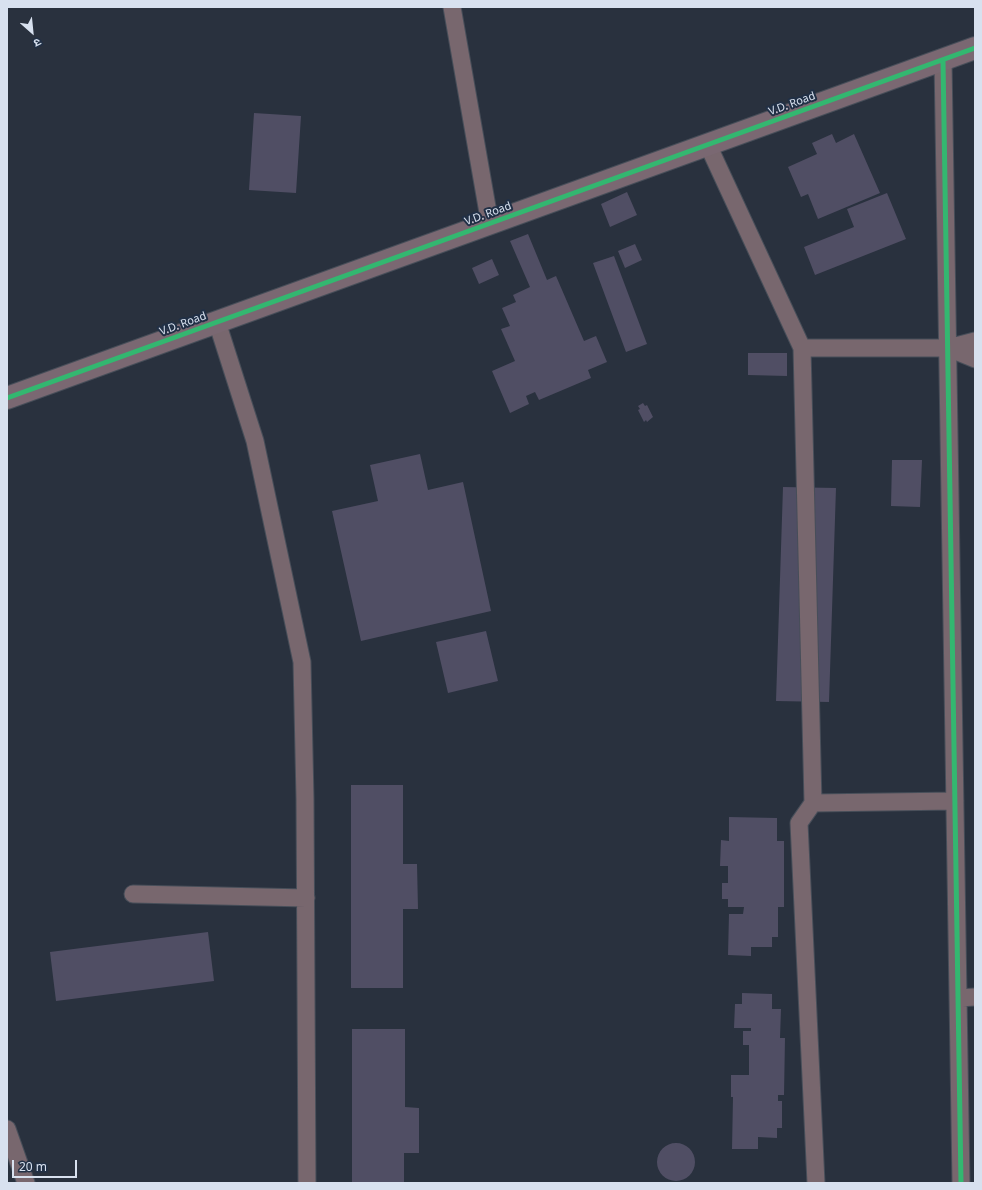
<!DOCTYPE html>
<html>
<head>
<meta charset="utf-8">
<style>
  body { margin:0 }
  #map { position:relative; width:982px; height:1190px; overflow:hidden; background:#29313e; font-family:"Noto Sans","Noto Sans Devanagari",sans-serif }
  canvas { display:block }
  .frame { position:absolute; inset:0; border:8px solid #d8e1ef; pointer-events:none }
  .north { position:absolute; left:12px; top:12px; width:40px; height:40px; -webkit-text-stroke:3px #213046; paint-order:stroke; rotate:153deg; font-size:11px; font-weight:700; line-height:16px; text-align:center; color:#d8e1ef }
  .north::after { content:''; display:block; margin:auto; width:14px; height:18px; background:#d8e1ef; clip-path:polygon(50% 0,100% 100%,50% 72%,0 100%) }
  .scale { position:absolute; left:12px; top:1160px; width:65px; height:18px; box-sizing:border-box; border:2px solid #d8e1ef; border-top:0; padding-left:5px; font-size:12px; line-height:14px; white-space:nowrap; color:#d8e1ef; -webkit-text-stroke:3px #213046; paint-order:stroke }
</style>
</head>
<body>
<div id="map">
<canvas width="982" height="1190"></canvas>
<div class="frame"></div>
<div class="north">उ</div>
<div class="scale">20 m</div>
</div>
<script>
const c = document.querySelector('canvas').getContext('2d');
c.lineJoin = 'round';
function fillPath(path, color) { c.fillStyle = color; c.fill(path, 'evenodd'); }
function strokePath(path, color, width, dash) { c.strokeStyle = color; c.lineWidth = width; c.lineCap = dash ? 'butt' : 'round'; c.setLineDash(dash || []); c.stroke(path); }
function label(font, color, halo, rows, align = 'center') {
  c.font = font + ' "Noto Sans",sans-serif'; c.lineWidth = 4; c.setLineDash([]); c.textBaseline = 'middle'; c.strokeStyle = halo; c.fillStyle = color; for (const [text, x, y, turn = 0] of rows) {
    c.save(); c.translate(x, y); c.rotate((+turn || 0) * Math.PI / 180); c.textAlign = isNaN(turn) ? turn : align; if (halo) c.strokeText(text, 0, 0); c.fillText(text, 0, 0); c.restore();
  }
}
fillPath(new Path2D(`
  M 254,113 L 301,116 L 296,193 L 249,190 Z
  M 832,134 L 836,143 L 854,134 L 880,193 L 818,219 L 808,194 L 801,197 L 788,167 L 817,154 L 812,143 Z
  M 627,192 L 637,215 L 610,227 L 601,204 Z
  M 887,193 L 906,239 L 815,275 L 804,247 L 854,227 L 847,209 Z
  M 528,234 L 547,280 L 556,276 L 584,341 L 596,336 L 607,362 L 588,370 L 591,378 L 539,400 L 535,392 L 526,396 L 529,404 L 510,413 L 492,371 L 515,361 L 501,329 L 510,326 L 502,308 L 516,302 L 513,295 L 530,287 L 510,241 Z
  M 635,244 L 642,260 L 625,268 L 618,251 Z
  M 614,256 L 647,344 L 626,352 L 593,263 Z
  M 492,259 L 499,275 L 479,284 L 472,268 Z
  M 748,353 L 787,353 L 787,376 L 748,375 Z
  M 643,403 L 645,406 L 647,405 L 653,417 L 647,422 L 646,420 L 644,422 L 638,410 L 640,409 L 638,406 Z
  M 420,454 L 428,490 L 463,482 L 491,611 L 361,641 L 332,511 L 378,501 L 370,465 Z
  M 892,460 L 922,460 L 920,507 L 891,506 Z
  M 783,487 L 836,488 L 829,702 L 776,701 Z
  M 486,631 L 498,681 L 448,693 L 436,642 Z
  M 351,785 L 403,785 L 403,864 L 417,864 L 418,909 L 403,909 L 403,988 L 351,988 Z
  M 729,817 L 777,818 L 777,841 L 784,841 L 784,907 L 778,907 L 778,937 L 772,937 L 772,947 L 751,947 L 751,956 L 728,955 L 729,914 L 743,914 L 744,907 L 728,907 L 728,899 L 722,899 L 722,883 L 728,883 L 728,866 L 720,866 L 721,840 L 729,841 Z
  M 208,932 L 214,981 L 56,1001 L 50,952 Z
  M 742,993 L 772,994 L 772,1009 L 781,1009 L 780,1038 L 785,1038 L 784,1095 L 778,1095 L 778,1101 L 782,1101 L 782,1128 L 777,1128 L 777,1138 L 758,1137 L 758,1149 L 732,1149 L 733,1097 L 731,1097 L 731,1075 L 749,1075 L 749,1045 L 743,1045 L 743,1031 L 751,1031 L 751,1028 L 734,1028 L 735,1004 L 742,1004 Z
  M 352,1029 L 405,1029 L 405,1107 L 419,1108 L 419,1153 L 404,1153 L 404,1183 L 352,1183 Z
  M657 1162a19 19 0 1 1 38 0a19 19 0 1 1-38 0Z`), '#504e64');
const street = new Path2D(`
  M 452,7 L 490,224
  M 943,60 L 961,1183
  M 708,145 L 802,348 L 948,348 L 975,341
  M 217,322 L 255,441 L 302,662 L 305,799 L 307,1183
  M 802,348 L 813,803 L 799,823 L 816,1183
  M 948,348 L 975,359
  M 813,803 L 955,801
  M 133,894 L 306,898
  M 958,998 L 975,997
  M 7,1129 L 26,1183`);
const secondary = new Path2D(`
  M 7,398 L 975,48`);
strokePath(street, '#474e59', 19);
strokePath(secondary, '#474e59', 24);
strokePath(street, '#78676e', 17);
strokePath(secondary, '#7a6872', 22);
strokePath(new Path2D(`
  M 943,60 L 961,1183
  M 7,398 L 975,48`), '#33b770', 5);
label('11px', '#d8e1ef', '#213046', [
  ["V.D. Road",792,104,-20],
  ["V.D. Road",488,214,-20],
  ["V.D. Road",183,324,-20]
]);
</script>
</body>
</html>
